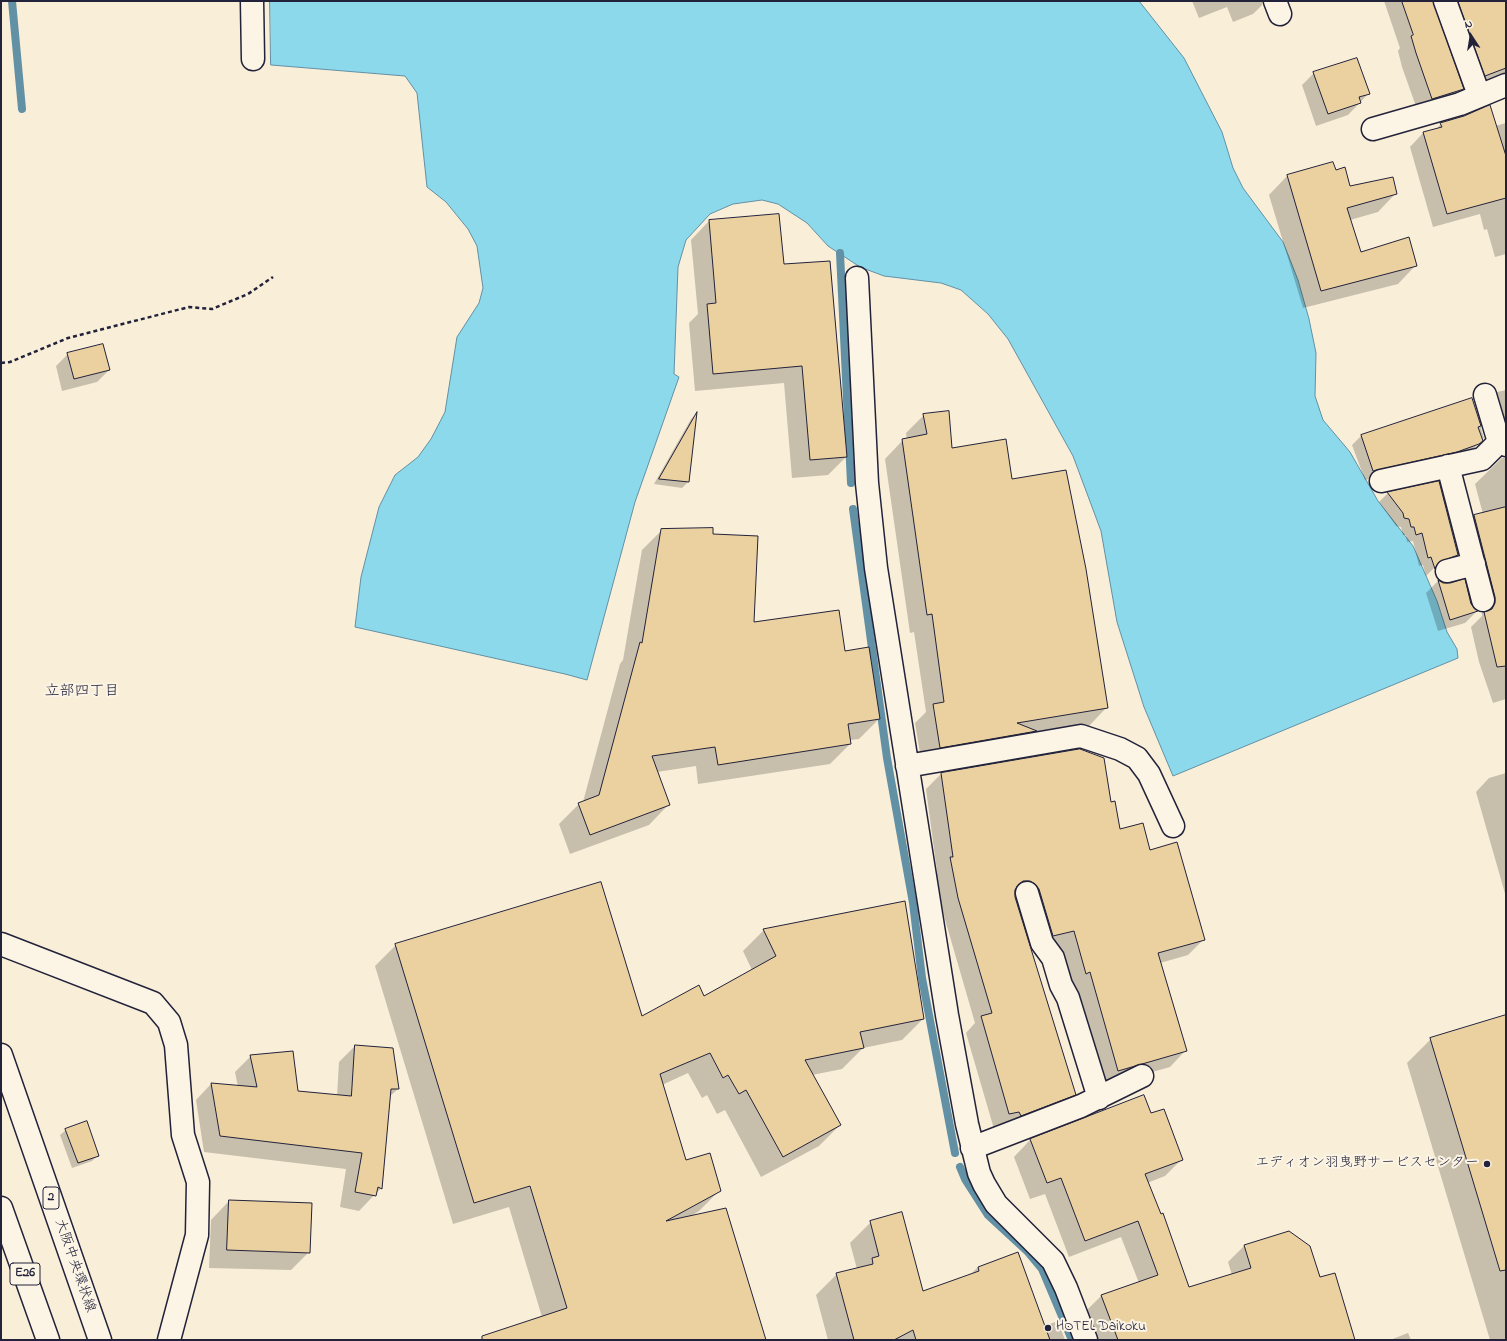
<!DOCTYPE html>
<html>
<head>
<meta charset="utf-8">
<style>
  body { margin:0 }
  #map { position:relative; width:1507px; height:1341px; overflow:hidden; background:#f9eed7; font-family:"Indie Flower",sans-serif }
  canvas { display:block }
  .frame { position:absolute; inset:0; border:2px solid #22223b; pointer-events:none }
  .north { position:absolute; left:1451px; top:16px; width:40px; height:40px; -webkit-text-stroke:3px #fcf5e5; paint-order:stroke; rotate:348deg; font-size:11px; font-weight:700; line-height:16px; text-align:center; color:#22223b }
  .north::after { content:''; display:block; margin:auto; width:14px; height:18px; background:#22223b; clip-path:polygon(50% 0,100% 100%,50% 72%,0 100%) }
</style>
</head>
<body>
<div id="map">
<canvas width="1507" height="1341"></canvas>
<div class="frame"></div>
<div class="north">N</div>
</div>
<script>
const c = document.querySelector('canvas').getContext('2d');
c.lineJoin = 'round';
function fillPath(path, color) { c.fillStyle = color; c.fill(path, 'evenodd'); }
function strokePath(path, color, width, dash) { c.strokeStyle = color; c.lineWidth = width; c.lineCap = dash ? 'butt' : 'round'; c.setLineDash(dash || []); c.stroke(path); }
function label(font, color, halo, rows, align = 'center') {
  c.font = font + ' "Indie Flower","Klee One",sans-serif'; c.lineWidth = 4; c.setLineDash([]); c.textBaseline = 'middle'; c.strokeStyle = halo; c.fillStyle = color; for (const [text, x, y, turn = 0] of rows) {
    c.save(); c.translate(x, y); c.rotate((+turn || 0) * Math.PI / 180); c.textAlign = isNaN(turn) ? turn : align; if (halo) c.strokeText(text, 0, 0); c.fillText(text, 0, 0); c.restore();
  }
}
const water = new Path2D(`
  M 270,1 L 1139,1 L 1184,58 L 1222,132 L 1233,168 L 1243,188 L 1283,242 L 1298,280 L 1309,319 L 1316,353 L 1315,396 L 1323,420 L 1350,452 L 1378,501 L 1413,546 L 1437,601 L 1447,632 L 1457,649 L 1458,658 L 1173,776 L 1144,707 L 1117,622 L 1101,531 L 1073,456 L 1008,339 L 988,314 L 961,290 L 941,283 L 884,276 L 860,267 L 828,246 L 807,223 L 778,204 L 762,200 L 733,204 L 710,214 L 686,240 L 678,267 L 674,374 L 679,377 L 635,502 L 587,680 L 565,674 L 355,627 L 361,577 L 379,507 L 395,475 L 418,457 L 431,439 L 445,412 L 457,337 L 479,303 L 483,288 L 477,246 L 468,229 L 446,202 L 427,187 L 417,93 L 405,76 L 271,65 Z`);
fillPath(water, '#8cd9eb');
strokePath(water, '#6290a5', 1);
fillPath(new Path2D(`
  M 1192,1 L 1262,1 L 1262,5 L 1253,14 L 1233,22 L 1227,7 L 1199,18 Z
  M 1384,1 L 1506,1 L 1506,75 L 1472,89 L 1439,5 L 1432,2 L 1462,89 L 1449,102 L 1418,112 L 1402,67 L 1398,51 L 1400,48 Z
  M 1314,73 L 1369,93 L 1348,115 L 1316,126 L 1302,85 Z
  M 1506,123 L 1506,254 L 1495,257 L 1487,229 L 1484,230 L 1480,214 L 1433,227 L 1410,147 L 1423,133 L 1435,130 L 1441,124 L 1495,126 Z
  M 1333,163 L 1335,171 L 1350,187 L 1396,193 L 1378,212 L 1350,220 L 1360,253 L 1416,265 L 1398,284 L 1303,308 L 1269,195 L 1287,176 Z
  M 709,221 L 783,266 L 846,457 L 828,475 L 792,478 L 784,383 L 695,391 L 689,323 L 698,314 L 691,240 Z
  M 68,354 L 109,370 L 97,382 L 62,391 L 56,366 Z
  M 1506,390 L 1506,699 L 1493,703 L 1479,662 L 1471,627 L 1482,616 L 1482,611 L 1461,530 L 1474,516 L 1483,514 L 1475,484 L 1502,458 L 1505,458 L 1484,406 L 1497,392 Z
  M 1472,400 L 1484,438 L 1469,453 L 1447,460 L 1365,480 L 1352,445 L 1361,436 Z
  M 695,415 L 688,482 L 682,488 L 654,484 L 691,419 Z
  M 924,415 L 951,449 L 1011,481 L 1107,707 L 1089,726 L 1032,735 L 922,765 L 915,723 L 926,712 L 914,632 L 910,633 L 885,459 L 903,440 L 907,440 L 906,433 Z
  M 1438,482 L 1457,555 L 1449,563 L 1434,568 L 1426,576 L 1423,565 L 1419,566 L 1413,541 L 1407,542 L 1406,535 L 1403,535 L 1401,527 L 1396,526 L 1379,502 L 1388,493 Z
  M 662,530 L 712,535 L 753,623 L 844,652 L 879,719 L 859,739 L 850,740 L 850,744 L 830,764 L 698,784 L 696,766 L 657,772 L 669,804 L 649,825 L 570,854 L 559,824 L 579,804 L 583,802 L 620,664 L 623,660 L 642,550 Z
  M 1438,581 L 1477,611 L 1465,623 L 1438,631 L 1426,593 Z
  M 1506,773 L 1506,897 L 1476,792 L 1489,778 Z
  M 941,774 L 1110,803 L 1119,831 L 1149,851 L 1204,939 L 1188,955 L 1160,963 L 1185,1051 L 1170,1067 L 1103,1086 L 1075,987 L 1071,988 L 1058,945 L 1038,951 L 1020,899 L 1014,895 L 1075,1094 L 1059,1110 L 994,1129 L 966,1033 L 975,1023 L 944,916 L 935,874 L 937,871 L 926,789 Z
  M 764,930 L 923,1019 L 902,1040 L 863,1048 L 842,1069 L 812,1075 L 840,1125 L 819,1146 L 761,1177 L 725,1110 L 717,1114 L 707,1095 L 702,1098 L 688,1073 L 662,1085 L 685,1162 L 720,1190 L 699,1211 L 691,1216 L 765,1340 L 488,1340 L 542,1317 L 509,1207 L 453,1224 L 375,966 L 396,945 L 642,1018 L 704,997 L 752,970 L 743,951 Z
  M 1506,1016 L 1506,1340 L 1490,1340 L 1407,1063 L 1431,1039 Z
  M 355,1046 L 392,1049 L 398,1089 L 389,1097 L 381,1188 L 359,1211 L 340,1207 L 346,1169 L 204,1152 L 196,1100 L 211,1084 L 238,1087 L 235,1072 L 251,1056 L 297,1092 L 337,1096 L 339,1062 Z
  M 1143,1096 L 1151,1115 L 1182,1159 L 1165,1176 L 1147,1183 L 1189,1288 L 1232,1275 L 1228,1262 L 1245,1245 L 1319,1279 L 1354,1340 L 1095,1340 L 1085,1312 L 1102,1295 L 1139,1283 L 1121,1237 L 1069,1257 L 1045,1194 L 1030,1199 L 1014,1157 L 1030,1140 Z
  M 66,1130 L 98,1155 L 92,1161 L 72,1168 L 60,1135 Z
  M 229,1201 L 309,1252 L 291,1270 L 209,1268 L 211,1220 Z
  M 871,1222 L 922,1293 L 970,1275 L 978,1267 L 1044,1326 L 1058,1321 L 1065,1340 L 828,1340 L 816,1295 L 837,1274 L 857,1269 L 850,1243 Z
  M 1408,1333 L 1411,1340 L 1390,1340 Z`), '#0003');
strokePath(new Path2D(`
  M 12,1 L 22,109
  M 840,253 L 851,483
  M 853,509 L 887,758 L 913,903 L 922,978 L 955,1153
  M 960,1167 L 965,1179 L 988,1215 L 1027,1251 L 1042,1269 L 1072,1340`), '#6290a5', 8);
const building = new Path2D(`
  M 1402,1 L 1433,1 L 1464,89 L 1432,99 L 1416,53 L 1411,36 L 1413,35 Z
  M 1458,1 L 1506,1 L 1506,68 L 1485,76 Z
  M 1357,58 L 1370,94 L 1359,97 L 1361,103 L 1328,114 L 1313,72 Z
  M 1490,105 L 1506,156 L 1506,198 L 1447,214 L 1423,132 L 1442,127 L 1440,123 L 1464,116 Z
  M 1333,162 L 1336,170 L 1345,167 L 1350,186 L 1393,177 L 1397,194 L 1347,208 L 1361,252 L 1409,237 L 1417,266 L 1321,291 L 1287,175 Z
  M 779,214 L 784,264 L 830,261 L 847,457 L 810,460 L 802,366 L 713,374 L 707,304 L 716,303 L 709,220 Z
  M 103,344 L 110,370 L 74,379 L 67,353 Z
  M 1472,398 L 1481,426 L 1478,427 L 1483,441 L 1479,444 L 1457,452 L 1373,471 L 1361,435 Z
  M 949,411 L 952,448 L 1006,439 L 1012,479 L 1066,470 L 1086,569 L 1108,708 L 1017,723 L 1037,731 L 940,748 L 933,704 L 944,702 L 932,614 L 927,615 L 902,439 L 927,434 L 923,414 Z
  M 697,412 L 689,482 L 659,479 Z
  M 1439,481 L 1458,555 L 1439,562 L 1435,569 L 1431,557 L 1428,558 L 1422,533 L 1416,535 L 1414,527 L 1411,527 L 1409,519 L 1404,518 L 1403,513 L 1387,492 Z
  M 1506,507 L 1506,666 L 1497,667 L 1484,612 L 1492,609 L 1495,603 L 1495,597 L 1474,515 Z
  M 713,528 L 713,534 L 758,536 L 754,622 L 839,610 L 845,651 L 869,647 L 880,719 L 848,724 L 851,744 L 718,765 L 715,747 L 652,756 L 670,805 L 590,835 L 578,803 L 599,795 L 640,642 L 642,643 L 661,529 Z
  M 1465,579 L 1471,604 L 1478,611 L 1450,620 L 1438,580 L 1443,583 L 1450,583 Z
  M 1080,749 L 1104,758 L 1111,802 L 1115,801 L 1120,829 L 1143,823 L 1150,850 L 1177,842 L 1205,940 L 1158,953 L 1187,1051 L 1118,1071 L 1090,972 L 1086,974 L 1074,931 L 1053,936 L 1039,889 L 1035,884 L 1030,881 L 1023,881 L 1018,885 L 1015,890 L 1015,897 L 1076,1095 L 1021,1116 L 1019,1112 L 1009,1114 L 981,1016 L 992,1013 L 958,898 L 950,857 L 953,857 L 941,773 Z
  M 601,882 L 642,1016 L 699,985 L 704,996 L 776,956 L 763,929 L 905,901 L 924,1019 L 860,1032 L 864,1048 L 805,1060 L 841,1125 L 783,1157 L 746,1090 L 739,1094 L 728,1075 L 723,1078 L 710,1053 L 660,1074 L 686,1160 L 710,1153 L 721,1191 L 666,1221 L 726,1208 L 766,1340 L 482,1340 L 482,1336 L 567,1308 L 530,1186 L 474,1203 L 395,944 Z
  M 1506,1015 L 1506,1270 L 1500,1271 L 1430,1038 Z
  M 355,1045 L 393,1048 L 399,1089 L 391,1089 L 382,1189 L 378,1187 L 376,1196 L 355,1192 L 362,1153 L 220,1136 L 211,1083 L 257,1087 L 250,1055 L 293,1051 L 298,1091 L 351,1096 Z
  M 1144,1095 L 1151,1113 L 1164,1109 L 1183,1160 L 1145,1174 L 1161,1214 L 1163,1213 L 1189,1287 L 1251,1268 L 1244,1245 L 1289,1231 L 1310,1246 L 1320,1277 L 1335,1273 L 1355,1340 L 1118,1340 L 1101,1295 L 1158,1275 L 1138,1221 L 1085,1241 L 1061,1178 L 1047,1183 L 1030,1139 Z
  M 87,1121 L 99,1156 L 78,1163 L 65,1129 Z
  M 229,1200 L 312,1203 L 310,1253 L 227,1250 Z
  M 902,1212 L 923,1291 L 979,1271 L 978,1267 L 1018,1252 L 1050,1340 L 916,1340 L 913,1330 L 894,1340 L 854,1340 L 836,1273 L 873,1264 L 872,1258 L 879,1256 L 870,1221 Z`);
fillPath(building, '#ecd1a0');
strokePath(building, '#22223b', 1);
const minor = new Path2D(`
  M 252,1 L 253,59
  M 1275,1 L 1280,14
  M 1445,1 L 1479,95
  M 1373,129 L 1460,104 L 1506,85
  M 857,278 L 867,483 L 876,568 L 947,1015 L 967,1124 L 979,1173 L 984,1184 L 996,1204 L 1053,1261 L 1066,1288 L 1086,1340
  M 1485,395 L 1499,442
  M 1448,466 L 1483,600
  M 1381,481 L 1482,459 L 1499,442 L 1506,445
  M 1447,571 L 1474,564
  M 907,766 L 1081,736 L 1120,749 L 1137,758 L 1149,774 L 1173,826
  M 1027,893 L 1042,943 L 1053,958 L 1061,985 L 1068,998 L 1099,1098
  M 1,944 L 153,1003 L 169,1022 L 176,1045 L 183,1135 L 198,1182 L 197,1235 L 169,1340
  M 972,1148 L 1081,1106 L 1142,1076`);
const major = new Path2D(`
  M 1,1055 L 100,1340`);
const highway = new Path2D(`
  M 1,1208 L 48,1340`);
strokePath(minor, '#22223b', 25);
strokePath(major, '#22223b', 25);
strokePath(highway, '#22223b', 25);
strokePath(new Path2D(`
  M 1,363 L 10,362 L 68,338 L 189,307 L 212,309 L 248,294 L 273,277`), '#22223b', 2.5, [4, 3]);
strokePath(minor, '#fcf5e5', 22);
strokePath(major, '#fcf5e5', 22);
strokePath(highway, '#fcf5e5', 22);
for (const [x, y, r, color] of [
  [1487,1164,4,"#22223b"],
  [1048,1328,4,"#22223b"]
]) { const dot = new Path2D(); dot.arc(x, y, r, 0, 2 * Math.PI); c.fillStyle = color; c.fill(dot); strokePath(dot, '#fcf5e5', 1.5); }
for (const [x, y, w] of [
  [51,1198,16],
  [25,1274,30]
]) { const box = new Path2D(); box.roundRect(x - w / 2, y - 11, w, 22, 3); c.fillStyle = '#fcf5e5'; c.fill(box); strokePath(box, '#22223b', 1); }
label('bold 13px', '#22223b', null, [
  ["2",51,1198],
  ["E26",25,1274]
]);
label('14px', '#22223b', '#fcf5e5', [
  ["エディオン羽曳野サービスセンター",1479,1164],
  ["HOTEL Daikoku",1056,1328,"left"]
], 'right');
label('14px', '#22223b', '#fcf5e5', [
  ["大阪中央環状線",74,1266,71]
]);
label('15px', '#22223b', '#fcf5e5', [
  ["立部四丁目",82,693]
]);
</script>
</body>
</html>
